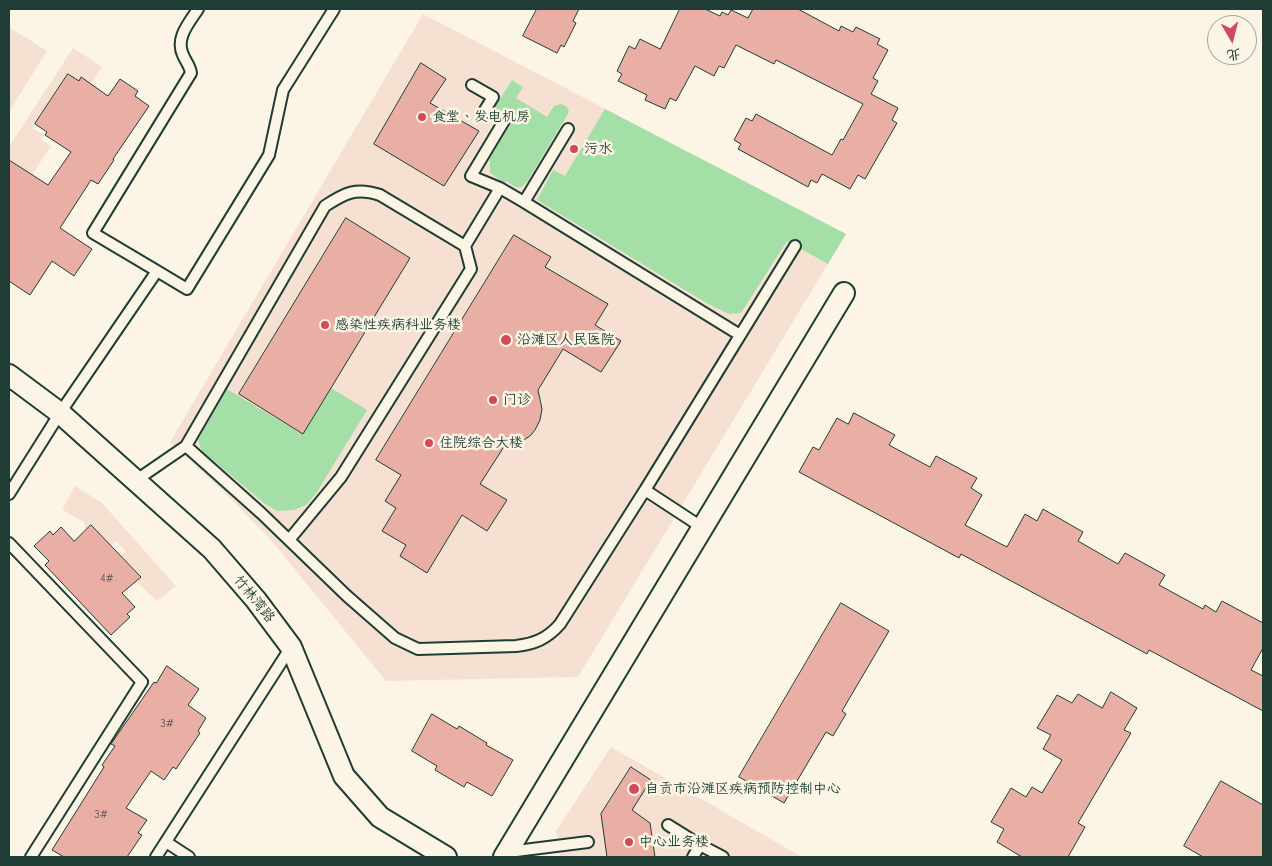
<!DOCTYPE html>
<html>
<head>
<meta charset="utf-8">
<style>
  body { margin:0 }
  #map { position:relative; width:1272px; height:866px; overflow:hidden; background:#fcf5e5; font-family:"Comic Neue","LXGW WenKai TC",sans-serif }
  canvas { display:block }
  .frame { position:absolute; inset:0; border:10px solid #1f3d34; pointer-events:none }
  .north { position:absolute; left:1207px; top:15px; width:50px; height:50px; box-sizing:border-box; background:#fcf5e5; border:1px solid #a4ab9e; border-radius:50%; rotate:172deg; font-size:14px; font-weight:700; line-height:20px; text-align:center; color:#1f3d34 }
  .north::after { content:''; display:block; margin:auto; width:18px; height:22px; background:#d1495b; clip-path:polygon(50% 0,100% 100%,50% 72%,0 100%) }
</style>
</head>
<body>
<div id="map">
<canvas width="1272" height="866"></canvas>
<div class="frame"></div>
<div class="north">北</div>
</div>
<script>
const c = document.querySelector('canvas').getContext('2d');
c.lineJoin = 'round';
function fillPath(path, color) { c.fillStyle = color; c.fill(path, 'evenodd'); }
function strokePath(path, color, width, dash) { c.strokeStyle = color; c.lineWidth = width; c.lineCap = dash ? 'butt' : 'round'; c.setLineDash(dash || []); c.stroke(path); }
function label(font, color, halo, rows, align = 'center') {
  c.font = font + ' "Comic Neue","LXGW WenKai TC",sans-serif'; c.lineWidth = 5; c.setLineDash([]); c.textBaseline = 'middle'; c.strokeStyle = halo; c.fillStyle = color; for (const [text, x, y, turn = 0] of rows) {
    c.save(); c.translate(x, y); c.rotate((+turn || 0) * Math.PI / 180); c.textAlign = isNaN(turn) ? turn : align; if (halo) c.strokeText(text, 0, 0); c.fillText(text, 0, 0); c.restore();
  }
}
fillPath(new Path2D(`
  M 423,14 L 846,234 L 578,677 L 386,681 L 271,540 L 227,495 L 170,442 Z
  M 9,27 L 47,51 L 9,112 Z
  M 73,48 L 102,67 L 91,84 L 81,77 L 79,81 L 68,74 L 32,128 L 44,135 L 41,139 L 51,146 L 32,175 L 11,162 L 9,166 L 9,147 Z
  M 75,486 L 101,502 L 176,586 L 157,601 L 136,581 L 141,576 L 121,555 L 126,552 L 116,541 L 111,546 L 86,530 L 84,522 L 62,510 Z
  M 611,747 L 802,857 L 560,857 L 556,831 Z`), '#f6e0d2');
fillPath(new Path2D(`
  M 512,80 L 523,87 L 516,98 L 547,117 L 554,106 L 561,104 L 567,107 L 569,112 L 527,182 L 521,187 L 515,187 L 507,181 L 505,183 L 490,173 L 490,158 L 514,119 L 495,107 Z
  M 605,109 L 846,234 L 828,264 L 787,241 L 741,313 L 729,314 L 708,304 L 537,200 L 553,170 L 565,176 Z
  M 331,388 L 367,410 L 317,492 L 306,505 L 294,510 L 277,511 L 264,503 L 202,451 L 198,440 L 227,389 L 302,434 Z`), '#a3dfa6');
const building = new Path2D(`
  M 537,9 L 579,9 L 573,21 L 576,23 L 564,47 L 561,45 L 557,53 L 523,36 Z
  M 680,9 L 705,9 L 720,16 L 722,12 L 728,15 L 731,10 L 748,18 L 753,9 L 798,9 L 839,31 L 841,26 L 853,32 L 856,27 L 880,39 L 877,44 L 888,50 L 873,78 L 878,81 L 871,94 L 898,108 L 892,120 L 897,123 L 865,179 L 858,175 L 850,189 L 822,174 L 817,183 L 811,180 L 808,187 L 738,149 L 741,144 L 734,140 L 746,118 L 752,121 L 756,114 L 832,155 L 841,139 L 843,140 L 863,104 L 776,60 L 774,64 L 736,45 L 724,68 L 719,66 L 714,76 L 695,66 L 676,101 L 670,98 L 665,109 L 645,100 L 647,95 L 618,81 L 622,74 L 617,71 L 629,46 L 635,49 L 640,39 L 660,49 Z
  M 421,63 L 446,79 L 430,103 L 479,131 L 444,186 L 374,144 Z
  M 68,74 L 79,81 L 81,77 L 108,96 L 120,79 L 138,91 L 135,96 L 149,106 L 113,159 L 114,160 L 98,184 L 91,180 L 60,228 L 92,249 L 74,276 L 52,261 L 30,295 L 9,281 L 9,160 L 48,185 L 71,152 L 45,135 L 47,132 L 35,124 Z
  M 346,218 L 410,258 L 303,434 L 239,394 Z
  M 514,235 L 551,257 L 545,267 L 608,304 L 595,325 L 621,341 L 601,372 L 563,349 L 538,390 L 542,409 L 540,420 L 535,430 L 530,436 L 519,443 L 505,445 L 480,484 L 507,500 L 487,531 L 462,515 L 427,573 L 400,556 L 406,545 L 382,531 L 396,508 L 385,501 L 401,475 L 376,460 Z
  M 854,413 L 895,435 L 889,445 L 930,467 L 936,456 L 977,478 L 971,488 L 982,495 L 965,525 L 1001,544 L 1007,547 L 1025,514 L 1037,521 L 1043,509 L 1083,532 L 1078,541 L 1118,564 L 1125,553 L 1165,575 L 1159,585 L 1203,609 L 1205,605 L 1216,612 L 1222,601 L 1263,623 L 1263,648 L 1251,670 L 1263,676 L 1263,711 L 1149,650 L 1147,654 L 961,554 L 959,558 L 799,472 L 813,447 L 819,450 L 837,418 L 848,424 Z
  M 91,525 L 141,577 L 122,593 L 135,607 L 127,614 L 130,617 L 111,635 L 45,565 L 49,561 L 34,546 L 50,531 L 53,535 L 61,527 L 74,541 Z
  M 841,603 L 889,631 L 842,711 L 846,714 L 833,736 L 826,732 L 784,803 L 739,777 Z
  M 167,666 L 199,689 L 188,705 L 206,718 L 198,731 L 200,733 L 176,769 L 173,767 L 164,780 L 151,771 L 126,808 L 147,820 L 138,833 L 142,835 L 127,857 L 64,857 L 52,850 L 104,767 L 102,765 L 115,746 L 111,744 L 154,682 L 156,683 Z
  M 1111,692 L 1137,708 L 1124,730 L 1131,733 L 1078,823 L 1085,827 L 1068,857 L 1022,857 L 997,842 L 1004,829 L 991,822 L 1011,788 L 1026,797 L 1032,787 L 1042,793 L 1062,760 L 1043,749 L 1051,735 L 1037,728 L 1057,695 L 1072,703 L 1078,694 L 1102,708 Z
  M 432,714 L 457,729 L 459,726 L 487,743 L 486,745 L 513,760 L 492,796 L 467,782 L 464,787 L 435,770 L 437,766 L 412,751 Z
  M 631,767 L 651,780 L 632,810 L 650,823 L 655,857 L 607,857 L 601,814 Z
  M 1221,781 L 1263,805 L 1263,857 L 1203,857 L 1184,846 Z`);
fillPath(building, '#e9afa5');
strokePath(building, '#1f3d34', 1);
const service = new Path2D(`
  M 472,85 L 493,97 L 485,110 L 504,121 L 471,176 L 500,188 L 524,202 L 740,335
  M 524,202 L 568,129
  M 465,246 L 500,188
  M 157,271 L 93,233 L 191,73 C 190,66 186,62 183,55 C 175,38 189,23 198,9
  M 135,481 L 186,446
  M 645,490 L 795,246
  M 9,494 L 60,413 L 157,271 L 187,289 L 269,155 L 283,90 L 334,9
  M 289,540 L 341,477 L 471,269 L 465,246 L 380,195 C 356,187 345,193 325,206 L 186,446 L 261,513 L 347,596 L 395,638 L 418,649 L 516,646 C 534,644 547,639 560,624 L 645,490 L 703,528
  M 9,543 L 142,682 L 31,857
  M 668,825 L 700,845
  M 166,842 L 189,857
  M 508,852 L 588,842
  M 156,857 L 291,647
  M 693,857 L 700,845 L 723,857`);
const minor = new Path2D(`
  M 9,375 L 60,413 L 212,549 L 256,600 L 291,647 L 344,776 L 380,817 L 446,857
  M 504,857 L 844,293`);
strokePath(service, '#1f3d34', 14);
strokePath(minor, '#1f3d34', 24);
strokePath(service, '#fcf5e5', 10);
strokePath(minor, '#fcf5e5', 20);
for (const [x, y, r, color] of [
  [422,117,5,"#d1495b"],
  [574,149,5,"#d1495b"],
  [325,325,5,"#d1495b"],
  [506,340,6,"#d1495b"],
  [493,400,5,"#d1495b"],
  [429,443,5,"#d1495b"],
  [634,789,6,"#d1495b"],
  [629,842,5,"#d1495b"]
]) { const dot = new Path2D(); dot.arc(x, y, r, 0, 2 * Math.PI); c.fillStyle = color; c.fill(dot); strokePath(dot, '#fcf5e5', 2); }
label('11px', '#525a50', null, [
  ["4#",107,579],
  ["3#",167,724],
  ["3#",101,815]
]);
label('14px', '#1f3d34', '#fcf5e5', [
  ["食堂、发电机房",432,117],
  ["污水",584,149],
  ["感染性疾病科业务楼",335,325],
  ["沿滩区人民医院",517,340],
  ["门诊",503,400],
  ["住院综合大楼",439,443],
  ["自贡市沿滩区疾病预防控制中心",645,789],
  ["中心业务楼",639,842]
], 'left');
label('14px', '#1f3d34', '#fcf5e5', [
  ["竹林湾路",254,599,51]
]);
</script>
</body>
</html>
